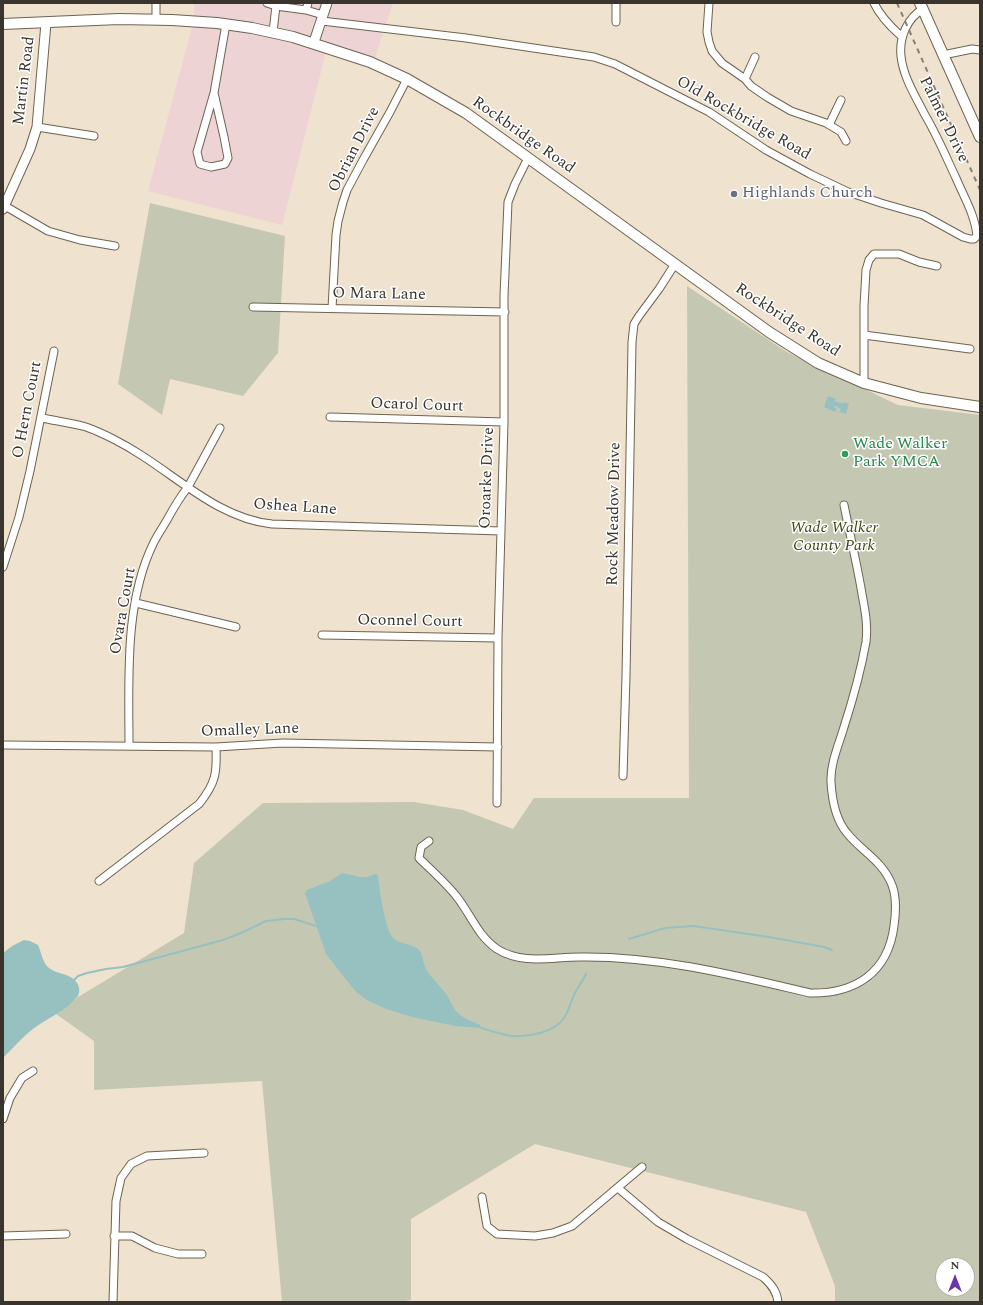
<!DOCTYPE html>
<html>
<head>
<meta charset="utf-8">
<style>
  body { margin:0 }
  #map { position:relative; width:983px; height:1305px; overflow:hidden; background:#efe2ce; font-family:Spectral,serif }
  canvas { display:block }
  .frame { position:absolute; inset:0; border:4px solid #39342d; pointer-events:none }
  .north { position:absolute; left:935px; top:1257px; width:40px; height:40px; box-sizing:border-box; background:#fff; border:1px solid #b0aeab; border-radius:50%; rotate:0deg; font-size:11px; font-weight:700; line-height:16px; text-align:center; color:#39342d }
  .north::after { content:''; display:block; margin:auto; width:14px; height:18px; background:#6b35ac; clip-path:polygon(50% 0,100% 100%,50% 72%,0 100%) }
</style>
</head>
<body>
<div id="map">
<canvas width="983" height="1305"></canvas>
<div class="frame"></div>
<div class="north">N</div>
</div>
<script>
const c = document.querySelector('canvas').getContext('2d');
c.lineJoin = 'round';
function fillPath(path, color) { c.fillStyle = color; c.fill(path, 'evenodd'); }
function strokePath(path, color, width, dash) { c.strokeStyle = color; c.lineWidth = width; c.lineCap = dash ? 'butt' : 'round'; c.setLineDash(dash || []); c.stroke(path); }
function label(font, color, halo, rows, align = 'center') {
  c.font = font + ' Spectral,serif'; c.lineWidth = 3; c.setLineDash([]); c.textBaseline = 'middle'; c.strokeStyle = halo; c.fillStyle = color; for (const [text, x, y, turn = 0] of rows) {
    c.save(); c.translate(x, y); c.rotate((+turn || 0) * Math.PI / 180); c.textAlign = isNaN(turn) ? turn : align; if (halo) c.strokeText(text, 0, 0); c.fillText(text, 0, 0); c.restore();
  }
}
fillPath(new Path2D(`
  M 194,3 L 393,3 L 373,63 L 328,44 L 282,225 L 148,191 L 194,20 Z`), '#edd3d3');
fillPath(new Path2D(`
  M 150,203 L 285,236 L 278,353 L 243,396 L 170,379 L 162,415 L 118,384 Z
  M 687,286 L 787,352 L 898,405 L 980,415 L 980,1302 L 835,1302 L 835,1286 L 806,1212 L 535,1144 L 411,1219 L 411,1300 L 398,1302 L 282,1302 L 262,1081 L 94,1090 L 94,1041 L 56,1014 L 78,997 L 184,933 L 194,863 L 263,803 L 414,802 L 463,810 L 513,829 L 534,798 L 689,798 ZM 943,1265 L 967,1265 L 967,1289 L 943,1289 Z`), '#c4c8b3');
fillPath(new Path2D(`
  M 828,396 L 836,399 L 835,401 L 843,404 L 844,402 L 849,404 L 846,414 L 839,412 L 841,409 L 835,406 L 834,407 L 837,409 L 835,412 L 824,407 Z
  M 342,873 L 361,877 L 367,877 L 375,874 L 378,875 C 379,888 385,926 391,935 C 398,946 413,942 420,951 C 423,956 423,963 426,969 C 430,976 438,984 443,990 C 449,996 451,1005 456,1011 C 462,1018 472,1021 480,1025 L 481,1028 L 455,1026 L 412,1017 L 386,1009 L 367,1000 L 356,992 L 326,954 L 305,893 L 307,890 L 330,881 Z
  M 24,940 L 30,941 L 38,945 C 41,952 42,959 46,965 C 54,975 70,972 77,983 C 80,987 80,994 77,997 C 67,1010 50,1017 37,1026 C 24,1035 14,1047 3,1058 L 3,953 L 12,946 Z`), '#96c1c0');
strokePath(new Path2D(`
  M 629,939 L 665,928 L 693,926 L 769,937 L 824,947 L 832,950
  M 74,980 L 78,976 L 87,973 L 106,969 L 123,967 L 223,940 L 241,933 L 266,921 L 285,919 L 294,919 L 316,926
  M 481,1028 C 491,1031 501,1034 511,1036 C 528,1037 554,1033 564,1018 C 569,1011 570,1003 574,995 C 577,988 583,981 586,974`), '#96c1c0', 2);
const minor = new Path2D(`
  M 267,3 L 276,6 L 306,10
  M 308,3 L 306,10 L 323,15
  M 709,3 L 707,32 L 709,42 L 712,51 L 722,63 L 745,79 L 751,86 L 767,97 L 791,111 L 826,123 L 841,132 L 846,141
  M 874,3 C 880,16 891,27 901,36
  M 156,20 L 156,3
  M 322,21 L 466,38 L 594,57 L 615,64 L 709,112 L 766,150 L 810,174 L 848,192 L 881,203 L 923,215 L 963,237 L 970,239 L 974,239 L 977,236 C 975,215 964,197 956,178 C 946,157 937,135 925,115 C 916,97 903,77 901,56 C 899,38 907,18 923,9
  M 616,22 L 616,3
  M 273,32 L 276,6
  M 943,55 L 972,49 L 980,50
  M 745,79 L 755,57
  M 214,93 L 224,137 L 228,158 L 225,164 L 211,167 L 200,164 L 197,152 L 214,93 L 226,24
  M 829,125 L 841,100
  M 37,127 L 94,136
  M 5,206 L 48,231 L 80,240 L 115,246
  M 253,307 L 505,312
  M 332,308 L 336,235 L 338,221 L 343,202 L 347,190 L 363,160 L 390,112 L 407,79
  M 864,335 L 970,349
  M 864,383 L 864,306 L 866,270 L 869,260 L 874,254 L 899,254 L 919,262 L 937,266
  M 330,417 L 504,422
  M 42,418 C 56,421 72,423 86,427 C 103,433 126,445 141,455 C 182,481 222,519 272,524 L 501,531
  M 3,567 L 19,517 L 30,471 L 54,351
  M 136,603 L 236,627
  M 322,635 L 498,638
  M 3,745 L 216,747 L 283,743 L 498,747
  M 129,746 C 129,680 124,602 154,542 C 158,534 163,527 167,520 C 173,509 180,497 188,487 L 220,428
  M 623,776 L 626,676 L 632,342 L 634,324 L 639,316 L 659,289 L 675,264
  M 497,803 L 498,638 L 504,422 L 504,296 L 508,202 L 515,184 L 528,158
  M 429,841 L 421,847 L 419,858 C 431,870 446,883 457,897 C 471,915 478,936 497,949 C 523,965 551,957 580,957 C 659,956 734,975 810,993 C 855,994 888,973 894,926 C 896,912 897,898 892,885 C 883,861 861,851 847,833 C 835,819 832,800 831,782 C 830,764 839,744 844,727 C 853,699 861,670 866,642 C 868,625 865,610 862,594 C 857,564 850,535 844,505
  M 99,881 L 199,804 C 216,783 217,773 216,747
  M 3,1119 L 10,1098 L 22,1078 L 33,1071
  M 618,1188 L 658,1222 L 687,1239 L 763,1277 C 771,1284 777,1291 778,1302
  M 482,1197 L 487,1226 L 497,1234 L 535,1236 L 553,1233 L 572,1226 L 642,1167
  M 3,1236 L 66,1234
  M 114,1236 L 132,1236 L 155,1248 L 178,1254 L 202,1254
  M 113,1302 L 116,1201 L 121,1178 L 131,1164 L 147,1156 L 204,1153`);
const tertiary = new Path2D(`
  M 314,42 L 327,3
  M 3,209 L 30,149 L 37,127 L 46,23`);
const secondary = new Path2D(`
  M 920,3 L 980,137
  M 3,24 L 119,19 L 172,20 L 217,23 L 252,28 L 293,37 L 370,62 L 407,79 L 466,113 L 769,332 L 818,363 L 864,383 L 921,398 L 980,407`);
strokePath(minor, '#6e6351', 9);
strokePath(tertiary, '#6e6351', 11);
strokePath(secondary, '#6e6351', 12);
strokePath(minor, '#fff', 7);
strokePath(tertiary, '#fff', 9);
strokePath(secondary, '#fff', 10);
strokePath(new Path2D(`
  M 897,3 L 980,190`), '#887f73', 2, [5, 5]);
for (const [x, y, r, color] of [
  [734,194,4,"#6b7280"],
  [845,454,4,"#2e9e5b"]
]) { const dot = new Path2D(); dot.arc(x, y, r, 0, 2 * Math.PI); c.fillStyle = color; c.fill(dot); strokePath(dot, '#fff', 1.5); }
label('16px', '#39342d', '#fff', [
  ["Martin Road",25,81,-83],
  ["Old Rockbridge Road",743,119,30],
  ["Palmer Drive",943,120,64],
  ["Rockbridge Road",523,136,35],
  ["Obrian Drive",355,150,-63],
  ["O Mara Lane",379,295,1],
  ["Rockbridge Road",787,321,33],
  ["Ocarol Court",417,406,2],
  ["O Hern Court",28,410,-79],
  ["Oroarke Drive",488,478,-88],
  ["Oshea Lane",295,508,4],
  ["Rock Meadow Drive",615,514,-89],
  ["Ovara Court",124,611,-80],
  ["Oconnel Court",410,622,1],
  ["Omalley Lane",250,731,-2]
]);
label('16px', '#5b616d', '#fff', [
  ["Highlands Church",742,194]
], 'left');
label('16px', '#27864d', '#fff', [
  ["Wade Walker",853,445],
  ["Park YMCA",853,463]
], 'left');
label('italic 16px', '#3f450f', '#fff', [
  ["Wade Walker",834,529],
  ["County Park",834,547]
]);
</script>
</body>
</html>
